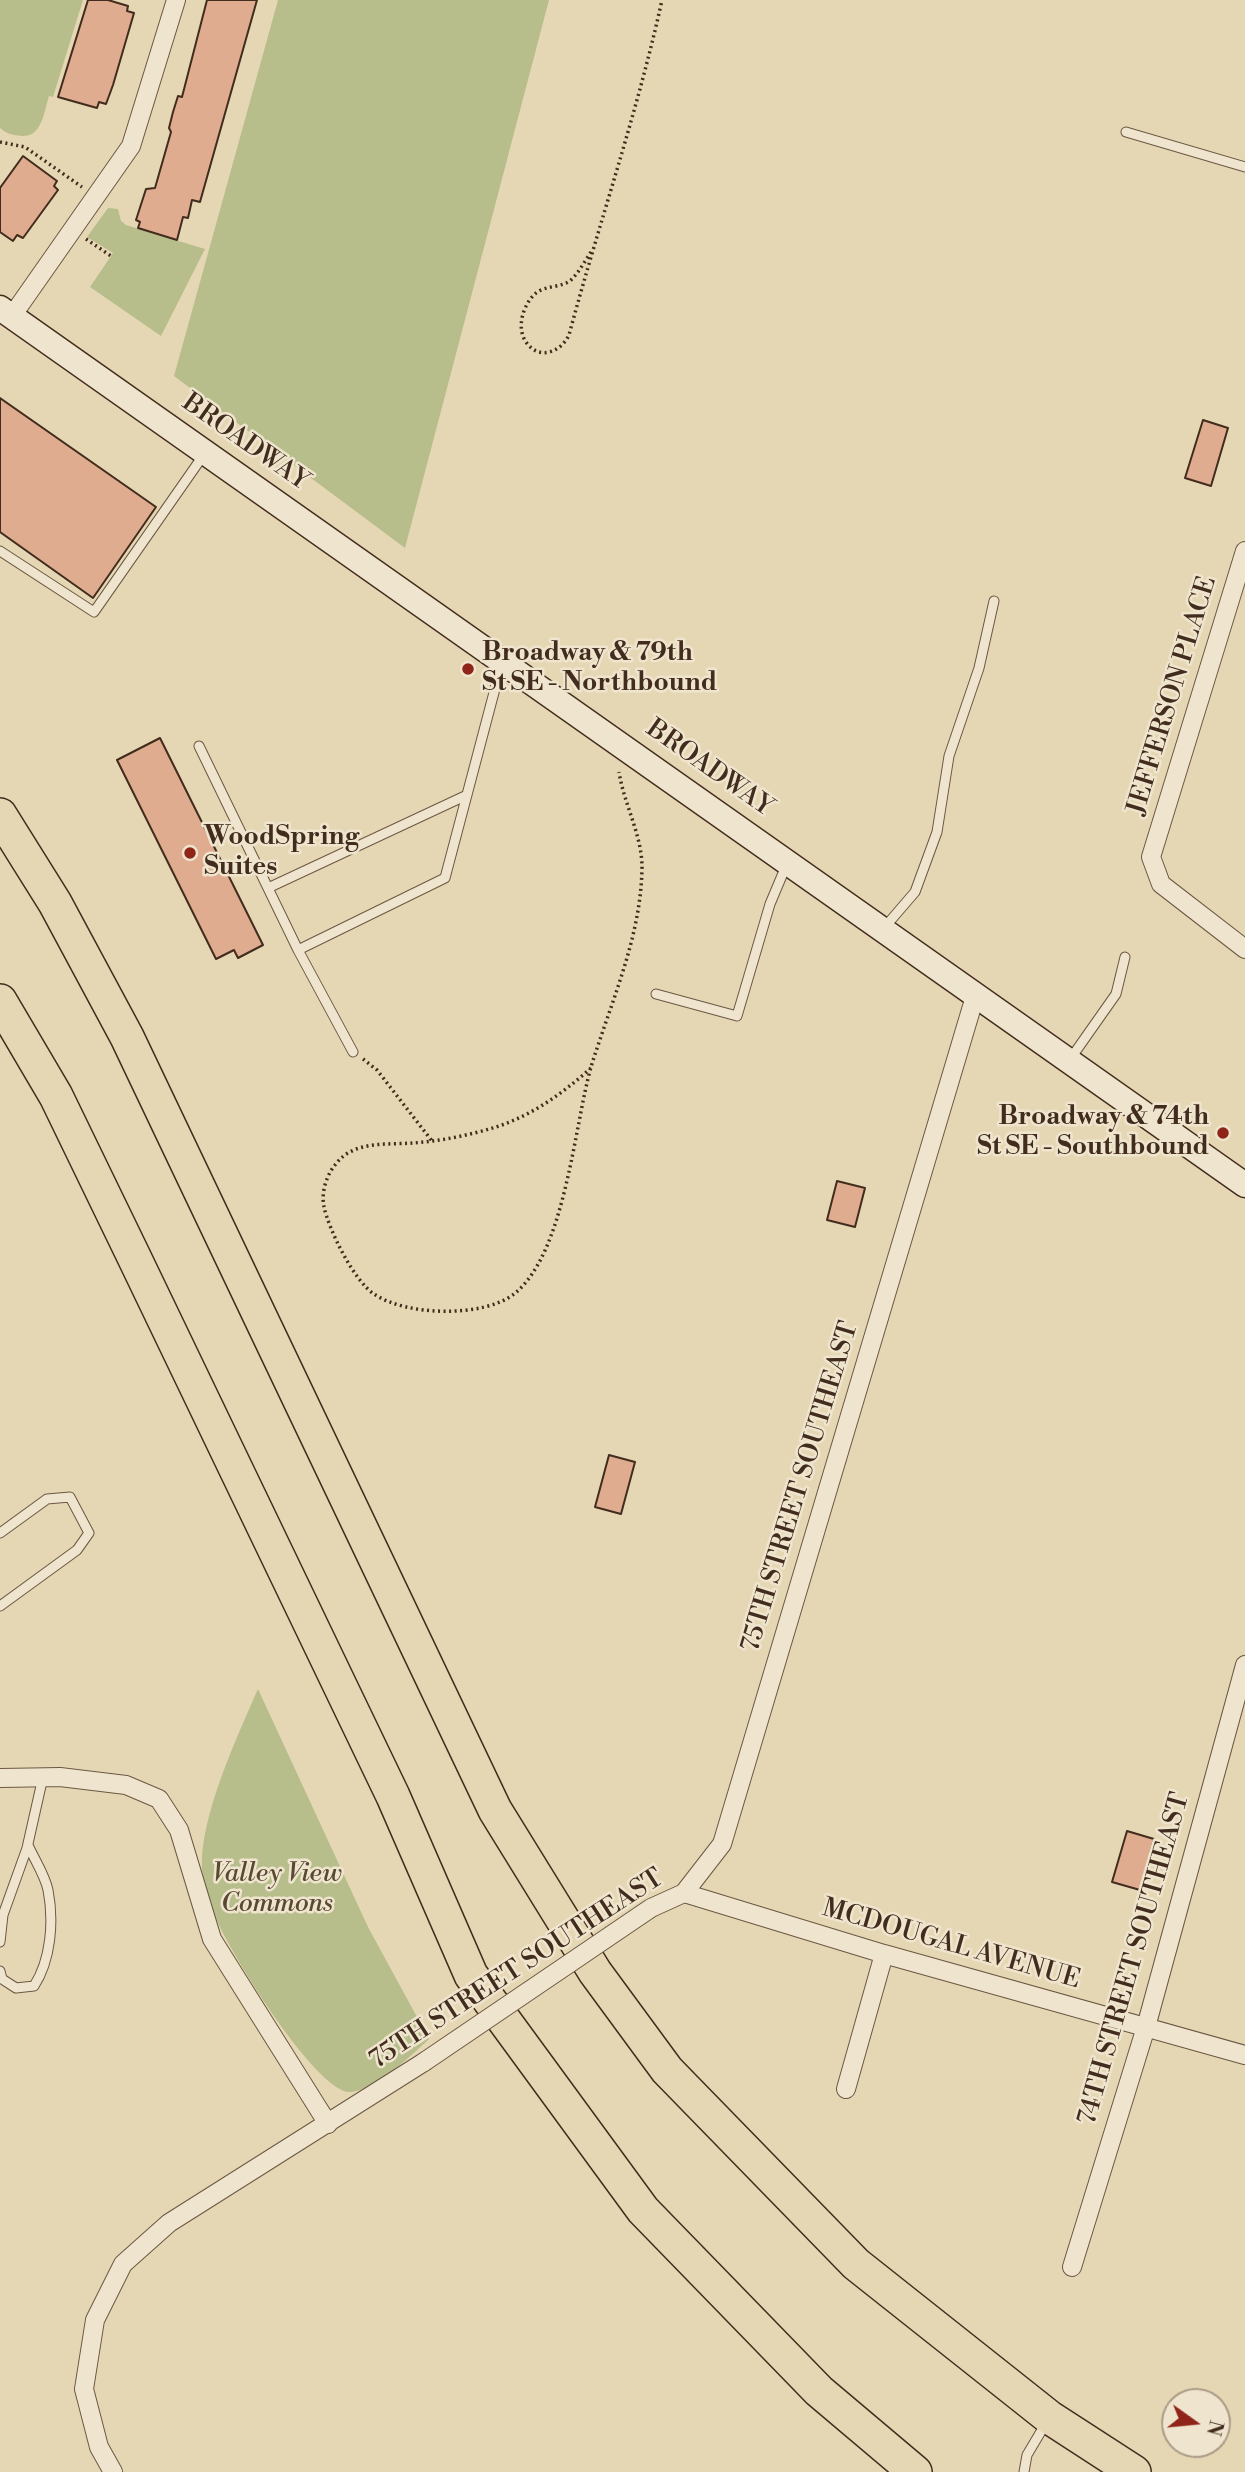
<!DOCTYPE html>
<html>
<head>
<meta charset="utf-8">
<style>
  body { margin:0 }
  #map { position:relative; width:1245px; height:2472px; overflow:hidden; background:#e6d7b4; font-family:"Libre Bodoni",serif }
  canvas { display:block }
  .north { position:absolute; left:1161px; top:2388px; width:70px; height:70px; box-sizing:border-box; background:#efe5ce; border:2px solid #aa9b87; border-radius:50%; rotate:105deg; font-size:19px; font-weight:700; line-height:28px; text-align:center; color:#422c1d }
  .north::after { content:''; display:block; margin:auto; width:24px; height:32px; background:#8f2418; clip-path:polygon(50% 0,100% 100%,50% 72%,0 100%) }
</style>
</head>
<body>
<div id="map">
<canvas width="1245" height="2472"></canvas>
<div class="north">N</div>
</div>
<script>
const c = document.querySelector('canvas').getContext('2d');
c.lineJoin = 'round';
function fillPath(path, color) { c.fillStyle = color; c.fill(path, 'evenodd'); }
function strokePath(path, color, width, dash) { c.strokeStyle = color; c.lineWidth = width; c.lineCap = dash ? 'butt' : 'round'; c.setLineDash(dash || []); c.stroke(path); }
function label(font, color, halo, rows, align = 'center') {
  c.font = font + ' "Libre Bodoni",serif'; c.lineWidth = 5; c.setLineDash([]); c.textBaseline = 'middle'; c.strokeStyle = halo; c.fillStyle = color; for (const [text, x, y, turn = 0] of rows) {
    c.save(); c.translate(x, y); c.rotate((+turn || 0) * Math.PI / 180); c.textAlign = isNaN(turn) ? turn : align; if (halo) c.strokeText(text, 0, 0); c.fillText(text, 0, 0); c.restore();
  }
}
fillPath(new Path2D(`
  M 0,0 L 83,0 L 53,97 L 49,96 C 44,112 42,137 22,136 C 12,135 7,134 0,128 Z
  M 278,0 L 549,0 L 405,548 L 174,376 Z
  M 108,208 L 118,209 L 121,221 L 126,225 L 205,249 L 161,336 L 90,287 L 113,253 L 87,237 Z
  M 258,1689 L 368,1927 L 429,2039 C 412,2055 375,2090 351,2092 C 317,2095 227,1948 215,1916 C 210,1903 203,1884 202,1870 C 199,1818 237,1737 258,1689 Z`), '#b7be8c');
const building = new Path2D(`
  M 88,0 L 108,0 L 128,6 L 127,11 L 134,13 L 113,85 L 106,104 L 99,102 L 97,108 L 58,97 Z
  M 207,0 L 257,0 L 200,202 L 192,200 L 188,218 L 183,217 L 177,240 L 138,228 L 140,222 L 136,220 L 146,189 L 155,188 L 171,132 L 169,128 L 173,112 L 178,96 L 182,97 Z
  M 23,156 L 57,181 L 54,186 L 58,190 L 23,238 L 17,235 L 13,241 L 0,232 L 0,188 Z
  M 0,398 L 156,507 L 93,598 L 0,532 Z
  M 1203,420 L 1228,428 L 1211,486 L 1185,478 Z
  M 160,738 L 263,945 L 238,958 L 234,950 L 216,959 L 117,760 Z
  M 837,1181 L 865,1188 L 855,1227 L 827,1220 Z
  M 609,1455 L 635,1462 L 621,1514 L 595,1507 Z
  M 1127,1831 L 1154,1839 L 1140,1890 L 1112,1882 Z`);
fillPath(building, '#dfac8f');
strokePath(building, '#422c1d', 2);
const lane = new Path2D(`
  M 1126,132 L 1245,167
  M 0,551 L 94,612 L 205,453
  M 199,746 L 298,950 L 445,878 L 501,666
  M 268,888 L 467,795
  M 884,928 L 915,892 L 937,832 L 949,756 L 979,668 L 994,601
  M 298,950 L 353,1052
  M 656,994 L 737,1016 L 770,904 L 786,866
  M 1071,1058 L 1116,994 L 1125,957
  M 0,1533 L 47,1499 L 70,1497 L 89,1533 L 77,1550 L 0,1606
  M 0,1942 L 3,1915 L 27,1848 L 43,1777
  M 0,1971 L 2,1979 L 16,1988 L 34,1986 C 51,1960 54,1921 48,1890 C 45,1875 34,1859 28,1845
  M 1024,2472 L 1027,2455 L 1046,2423`);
const street = new Path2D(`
  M 12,316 L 131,146 L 176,0
  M 1245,551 L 1151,857 L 1161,884 L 1245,949
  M 0,1778 L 60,1777 L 126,1785 L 159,1799 L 179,1830 L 212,1939 L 328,2124
  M 684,1893 L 884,1954 L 1245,2055
  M 651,1908 L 684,1893 L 722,1844 L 976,993
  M 846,2089 L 884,1954
  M 1072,2267 L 1146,2027 L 1245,1665
  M 113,2472 L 99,2447 L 84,2389 L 95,2320 L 123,2264 L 169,2223 L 424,2062`);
const secondary = new Path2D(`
  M 0,308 L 1245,1185`);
const highway = new Path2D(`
  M 0,815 L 55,903 L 127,1037 L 495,1810 L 595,1972 L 667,2070 L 856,2264 L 1049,2417 L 1134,2472
  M 0,1001 L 56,1096 L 135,1259 L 393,1796 L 471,1975 L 643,2210 L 819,2391 L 915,2472`);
strokePath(lane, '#6b5743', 11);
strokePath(street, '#6b5743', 20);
strokePath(secondary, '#422c1d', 27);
strokePath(highway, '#422c1d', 36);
strokePath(new Path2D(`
  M 0,142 L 25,147 L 82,187
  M 86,239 L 111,256
  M 591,252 C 585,261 579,272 572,279 C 563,288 546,285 536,293 C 523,304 516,328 526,342 C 539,361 561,352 569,335 C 599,223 637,114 662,0
  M 363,1059 L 377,1070 L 432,1141
  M 591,1068 C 563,1093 533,1115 496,1127 C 470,1135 441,1141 413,1143 C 387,1145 353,1140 335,1165 C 326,1176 321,1193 324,1207 C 329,1230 354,1281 374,1294 C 406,1316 483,1318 514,1294 C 565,1254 574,1127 591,1067 C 611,1002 642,935 642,865 C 641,833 624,804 619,772`), '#422c1d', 3.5, [2, 3.5]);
strokePath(lane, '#efe5ce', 9);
strokePath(street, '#efe5ce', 18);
strokePath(secondary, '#efe5ce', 24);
strokePath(highway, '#e6d7b4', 33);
const streetBridge = new Path2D(`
  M 424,2062 L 651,1908`);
strokePath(streetBridge, '#6b5743', 20, []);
strokePath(streetBridge, '#efe5ce', 18);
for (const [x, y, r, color] of [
  [468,669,7,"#8f2418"],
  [190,853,7,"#8f2418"],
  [1223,1133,7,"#8f2418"]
]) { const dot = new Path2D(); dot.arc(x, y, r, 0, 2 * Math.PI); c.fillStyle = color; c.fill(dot); strokePath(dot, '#efe5ce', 2.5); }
label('26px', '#422c1d', '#efe5ce', [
  ["BROADWAY",245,443,35],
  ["JEFFERSON PLACE",1173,696,-73],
  ["BROADWAY",709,769,35],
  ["75TH STREET SOUTHEAST",801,1487,-73],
  ["MCDOUGAL AVENUE",951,1945,16],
  ["74TH STREET SOUTHEAST",1135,1959,-74],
  ["75TH STREET SOUTHEAST",517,1970,-33]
]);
label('bold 26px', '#422c1d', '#efe5ce', [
  ["Broadway & 79th",482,654],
  ["St SE - Northbound",482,684],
  ["WoodSpring",204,838],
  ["Suites",204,868],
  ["Broadway & 74th",1209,1118,"right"],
  ["St SE - Southbound",1209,1148,"right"]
], 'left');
label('italic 26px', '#594933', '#efe5ce', [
  ["Valley View",277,1875],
  ["Commons",277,1905]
]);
</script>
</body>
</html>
